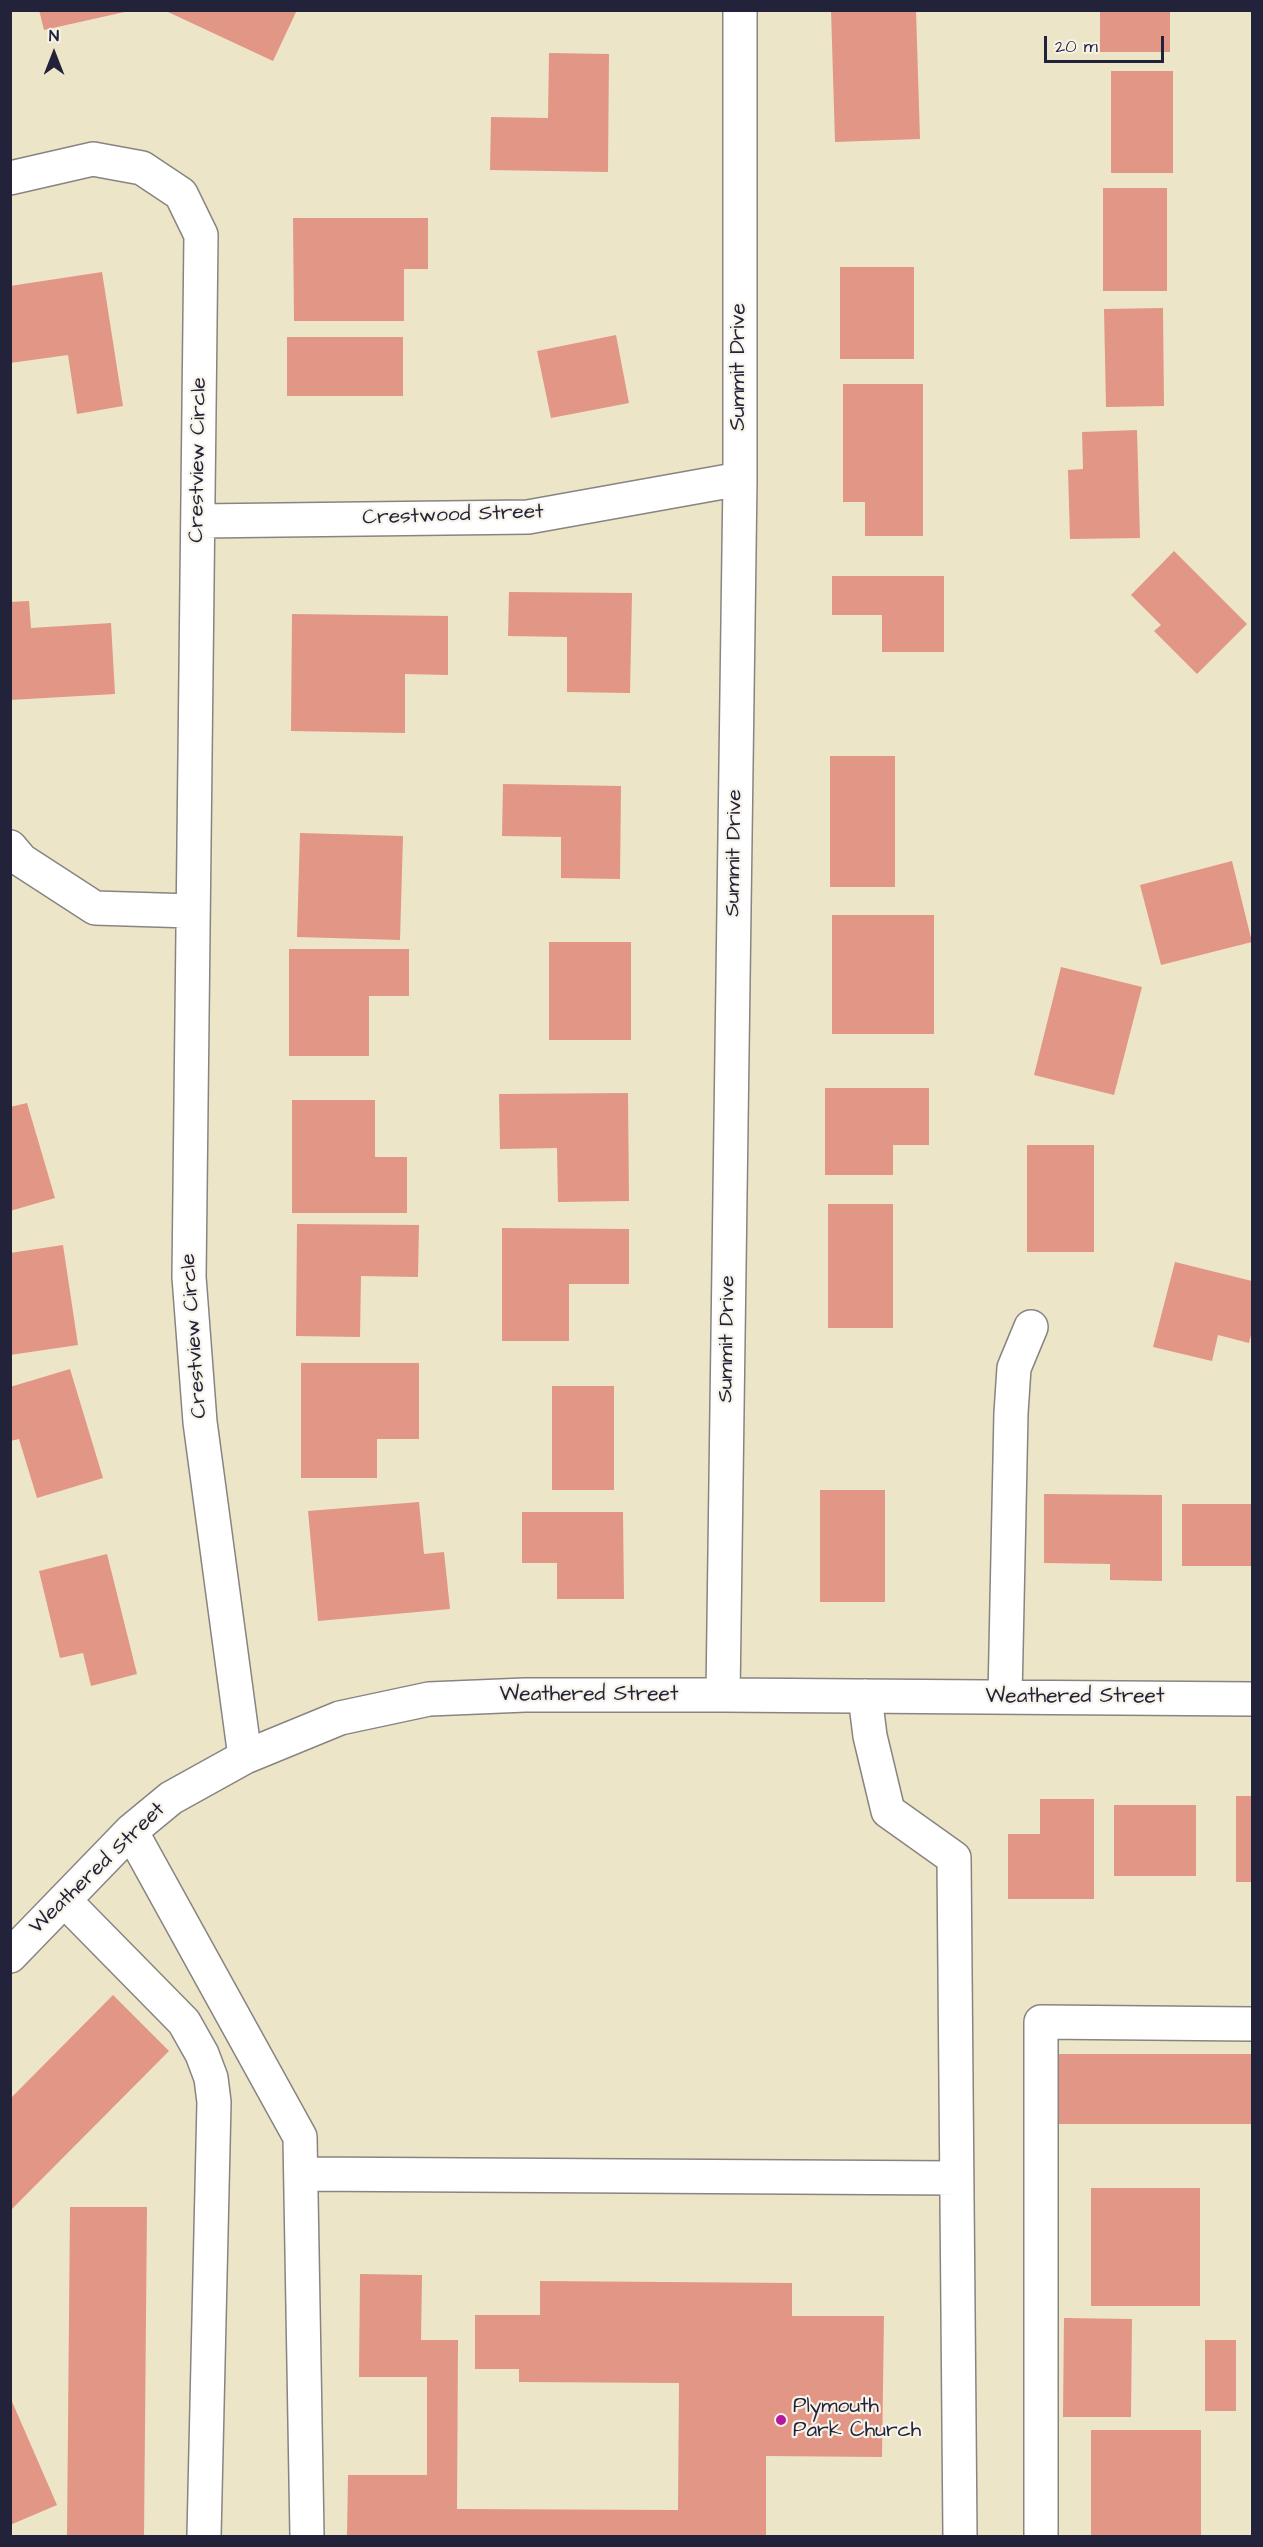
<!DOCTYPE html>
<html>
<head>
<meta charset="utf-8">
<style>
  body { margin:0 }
  #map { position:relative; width:1263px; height:2547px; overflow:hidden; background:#ede5c7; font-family:"Architects Daughter",sans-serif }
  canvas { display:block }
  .frame { position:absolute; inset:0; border:12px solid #22223b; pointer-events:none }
  .north { position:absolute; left:24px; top:24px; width:60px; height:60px; -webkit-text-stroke:4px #f7f3e8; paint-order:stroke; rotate:0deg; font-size:16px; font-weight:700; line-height:24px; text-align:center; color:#22223b }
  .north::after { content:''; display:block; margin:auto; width:21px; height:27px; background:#22223b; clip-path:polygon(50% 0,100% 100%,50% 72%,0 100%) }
  .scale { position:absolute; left:1044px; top:36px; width:120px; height:27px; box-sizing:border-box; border:3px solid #22223b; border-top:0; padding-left:8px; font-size:18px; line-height:21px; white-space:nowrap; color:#22223b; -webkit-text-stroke:4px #f7f3e8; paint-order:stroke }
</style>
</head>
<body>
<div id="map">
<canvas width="1263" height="2547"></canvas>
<div class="frame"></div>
<div class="north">N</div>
<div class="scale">20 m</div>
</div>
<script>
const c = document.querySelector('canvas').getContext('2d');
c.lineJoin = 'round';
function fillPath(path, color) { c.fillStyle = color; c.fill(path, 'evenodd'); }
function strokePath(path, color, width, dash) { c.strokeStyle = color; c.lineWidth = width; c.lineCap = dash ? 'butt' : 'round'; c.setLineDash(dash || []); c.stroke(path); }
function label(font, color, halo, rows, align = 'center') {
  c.font = font + ' "Architects Daughter",sans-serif'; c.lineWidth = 4.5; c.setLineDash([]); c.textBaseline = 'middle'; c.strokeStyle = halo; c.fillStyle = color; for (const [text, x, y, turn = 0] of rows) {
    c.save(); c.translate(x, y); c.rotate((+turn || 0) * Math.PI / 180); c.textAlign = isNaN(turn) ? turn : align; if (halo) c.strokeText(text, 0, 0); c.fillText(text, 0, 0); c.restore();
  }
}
fillPath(new Path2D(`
  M 39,10 L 129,10 L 129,11 L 44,30 Z
  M 169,10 L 297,10 L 273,61 L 168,12 Z
  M 831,10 L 916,10 L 920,139 L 835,142 Z
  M 1100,10 L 1170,10 L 1170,52 L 1100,52 Z
  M 549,53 L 609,54 L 608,172 L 490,170 L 491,117 L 548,118 Z
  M 1111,71 L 1173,71 L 1173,173 L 1111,173 Z
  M 1103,188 L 1167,188 L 1167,291 L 1103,291 Z
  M 293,218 L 428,218 L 428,269 L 404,269 L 404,321 L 294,321 Z
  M 840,267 L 914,267 L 914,359 L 840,359 Z
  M 102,272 L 123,406 L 77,414 L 68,355 L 10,363 L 10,286 Z
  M 1163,308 L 1164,406 L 1106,407 L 1104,309 Z
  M 616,335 L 629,403 L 551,418 L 537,351 Z
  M 287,337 L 403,337 L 403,396 L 287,396 Z
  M 843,384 L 923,384 L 923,536 L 865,536 L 865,502 L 843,502 Z
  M 1137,430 L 1140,538 L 1070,539 L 1068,470 L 1083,469 L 1082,432 Z
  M 1174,551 L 1247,624 L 1197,674 L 1154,631 L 1161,625 L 1131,595 Z
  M 832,576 L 944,576 L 944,652 L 882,652 L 882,615 L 832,615 Z
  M 509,592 L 632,593 L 630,693 L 567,692 L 567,637 L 508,636 Z
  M 29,601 L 31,628 L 111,623 L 115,694 L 10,700 L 10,602 Z
  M 292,614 L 448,616 L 448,675 L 405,674 L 405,733 L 291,731 Z
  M 830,756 L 895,756 L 895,887 L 830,887 Z
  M 503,784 L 621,786 L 620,879 L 561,878 L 561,837 L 502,836 Z
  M 300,833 L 403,836 L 400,940 L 297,937 Z
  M 1232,861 L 1252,942 L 1161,965 L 1140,885 Z
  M 832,915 L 934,915 L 934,1034 L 832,1034 Z
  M 549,942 L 631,942 L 631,1040 L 549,1040 Z
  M 289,949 L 409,949 L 409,996 L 369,996 L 369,1056 L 289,1056 Z
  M 1061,967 L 1142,987 L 1114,1095 L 1034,1075 Z
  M 825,1088 L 929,1088 L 929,1145 L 893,1145 L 893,1175 L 825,1175 Z
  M 628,1093 L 629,1201 L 558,1202 L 557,1148 L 500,1149 L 499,1094 Z
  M 292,1100 L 375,1100 L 375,1157 L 407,1157 L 407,1213 L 292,1213 Z
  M 27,1103 L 55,1198 L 10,1211 L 10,1107 Z
  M 1027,1145 L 1094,1145 L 1094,1252 L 1027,1252 Z
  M 828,1204 L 893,1204 L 893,1328 L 828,1328 Z
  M 297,1224 L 419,1225 L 418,1277 L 361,1276 L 360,1337 L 296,1336 Z
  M 502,1228 L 629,1229 L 629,1284 L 569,1284 L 569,1341 L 502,1341 Z
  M 63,1245 L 78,1345 L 10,1355 L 10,1253 Z
  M 1175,1262 L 1252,1281 L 1252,1331 L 1249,1343 L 1218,1335 L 1212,1361 L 1153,1347 Z
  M 301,1363 L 419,1363 L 419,1439 L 377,1439 L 377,1478 L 301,1478 Z
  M 70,1369 L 103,1478 L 37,1498 L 19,1439 L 10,1441 L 10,1387 Z
  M 552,1386 L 614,1386 L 614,1490 L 552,1490 Z
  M 820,1490 L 885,1490 L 885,1602 L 820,1602 Z
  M 1044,1494 L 1162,1495 L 1162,1581 L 1110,1580 L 1110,1564 L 1044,1563 Z
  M 419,1502 L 424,1554 L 444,1552 L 450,1609 L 318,1621 L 308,1511 Z
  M 1182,1504 L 1252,1504 L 1252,1566 L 1182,1566 Z
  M 522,1512 L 623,1512 L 624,1599 L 557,1599 L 557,1563 L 522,1563 Z
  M 107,1554 L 137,1674 L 91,1686 L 83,1653 L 60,1658 L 39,1571 Z
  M 1236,1796 L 1252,1796 L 1252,1882 L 1236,1882 Z
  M 1040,1799 L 1094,1799 L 1094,1899 L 1008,1899 L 1008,1834 L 1040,1834 Z
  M 1114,1805 L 1196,1805 L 1196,1876 L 1114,1876 Z
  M 113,1995 L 169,2051 L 10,2211 L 10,2099 Z
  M 1059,2054 L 1252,2054 L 1252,2124 L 1059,2124 Z
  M 1091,2188 L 1200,2188 L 1200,2306 L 1091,2306 Z
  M 70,2207 L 147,2207 L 144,2536 L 67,2536 Z
  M 360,2274 L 422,2275 L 421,2340 L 458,2340 L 457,2509 L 678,2510 L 679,2383 L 519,2382 L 519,2369 L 475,2369 L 475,2315 L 540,2315 L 540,2281 L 792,2283 L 792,2316 L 884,2316 L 882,2457 L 766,2456 L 766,2536 L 347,2536 L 348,2475 L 427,2475 L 427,2377 L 359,2377 Z
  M 1064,2318 L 1132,2319 L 1131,2417 L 1063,2417 Z
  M 1205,2340 L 1236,2340 L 1236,2411 L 1205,2411 Z
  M 10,2397 L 57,2505 L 10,2525 Z
  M 1091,2430 L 1201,2430 L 1201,2536 L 1091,2536 Z`), '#e29685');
const minor = new Path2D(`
  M 10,178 L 93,159 L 142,168 L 181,194 L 201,235 L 189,1277 L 200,1422 L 245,1757
  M 199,521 L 528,517 L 740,479
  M 10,847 L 21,860 L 95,908 L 191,911
  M 723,1695 L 740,479 L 740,10
  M 865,1696 L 870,1736 L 888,1811 L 954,1858 L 960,2536
  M 1005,1697 L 1011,1413 L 1014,1368 L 1031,1327
  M 131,1831 L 300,2137 L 307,2536
  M 64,1900 L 184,2022 L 202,2054 L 211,2078 L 214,2102 L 204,2536
  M 10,1956 L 131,1831 L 171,1798 L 245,1757 L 340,1718 L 429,1699 L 525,1695 L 723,1695 L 1252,1699
  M 301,2174 L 956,2178
  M 1041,2536 L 1041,2022 L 1252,2024`);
strokePath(minor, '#888481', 36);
strokePath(minor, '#fff', 33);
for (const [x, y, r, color] of [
  [781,2420,6,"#b5179e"]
]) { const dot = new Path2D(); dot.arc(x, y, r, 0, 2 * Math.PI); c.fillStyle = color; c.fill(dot); strokePath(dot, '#f7f3e8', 2); }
label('21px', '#22223b', '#f7f3e8', [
  ["Summit Drive",740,367,-90],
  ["Crestview Circle",199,460,-89],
  ["Crestwood Street",453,516,-2],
  ["Summit Drive",735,853,-89],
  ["Crestview Circle",195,1336,-94],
  ["Summit Drive",728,1339,-89],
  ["Weathered Street",589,1696],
  ["Weathered Street",1075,1698],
  ["Weathered Street",98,1869,-44]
]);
label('21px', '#22223b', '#f7f3e8', [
  ["Plymouth",793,2408],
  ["Park Church",793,2432]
], 'left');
</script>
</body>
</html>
